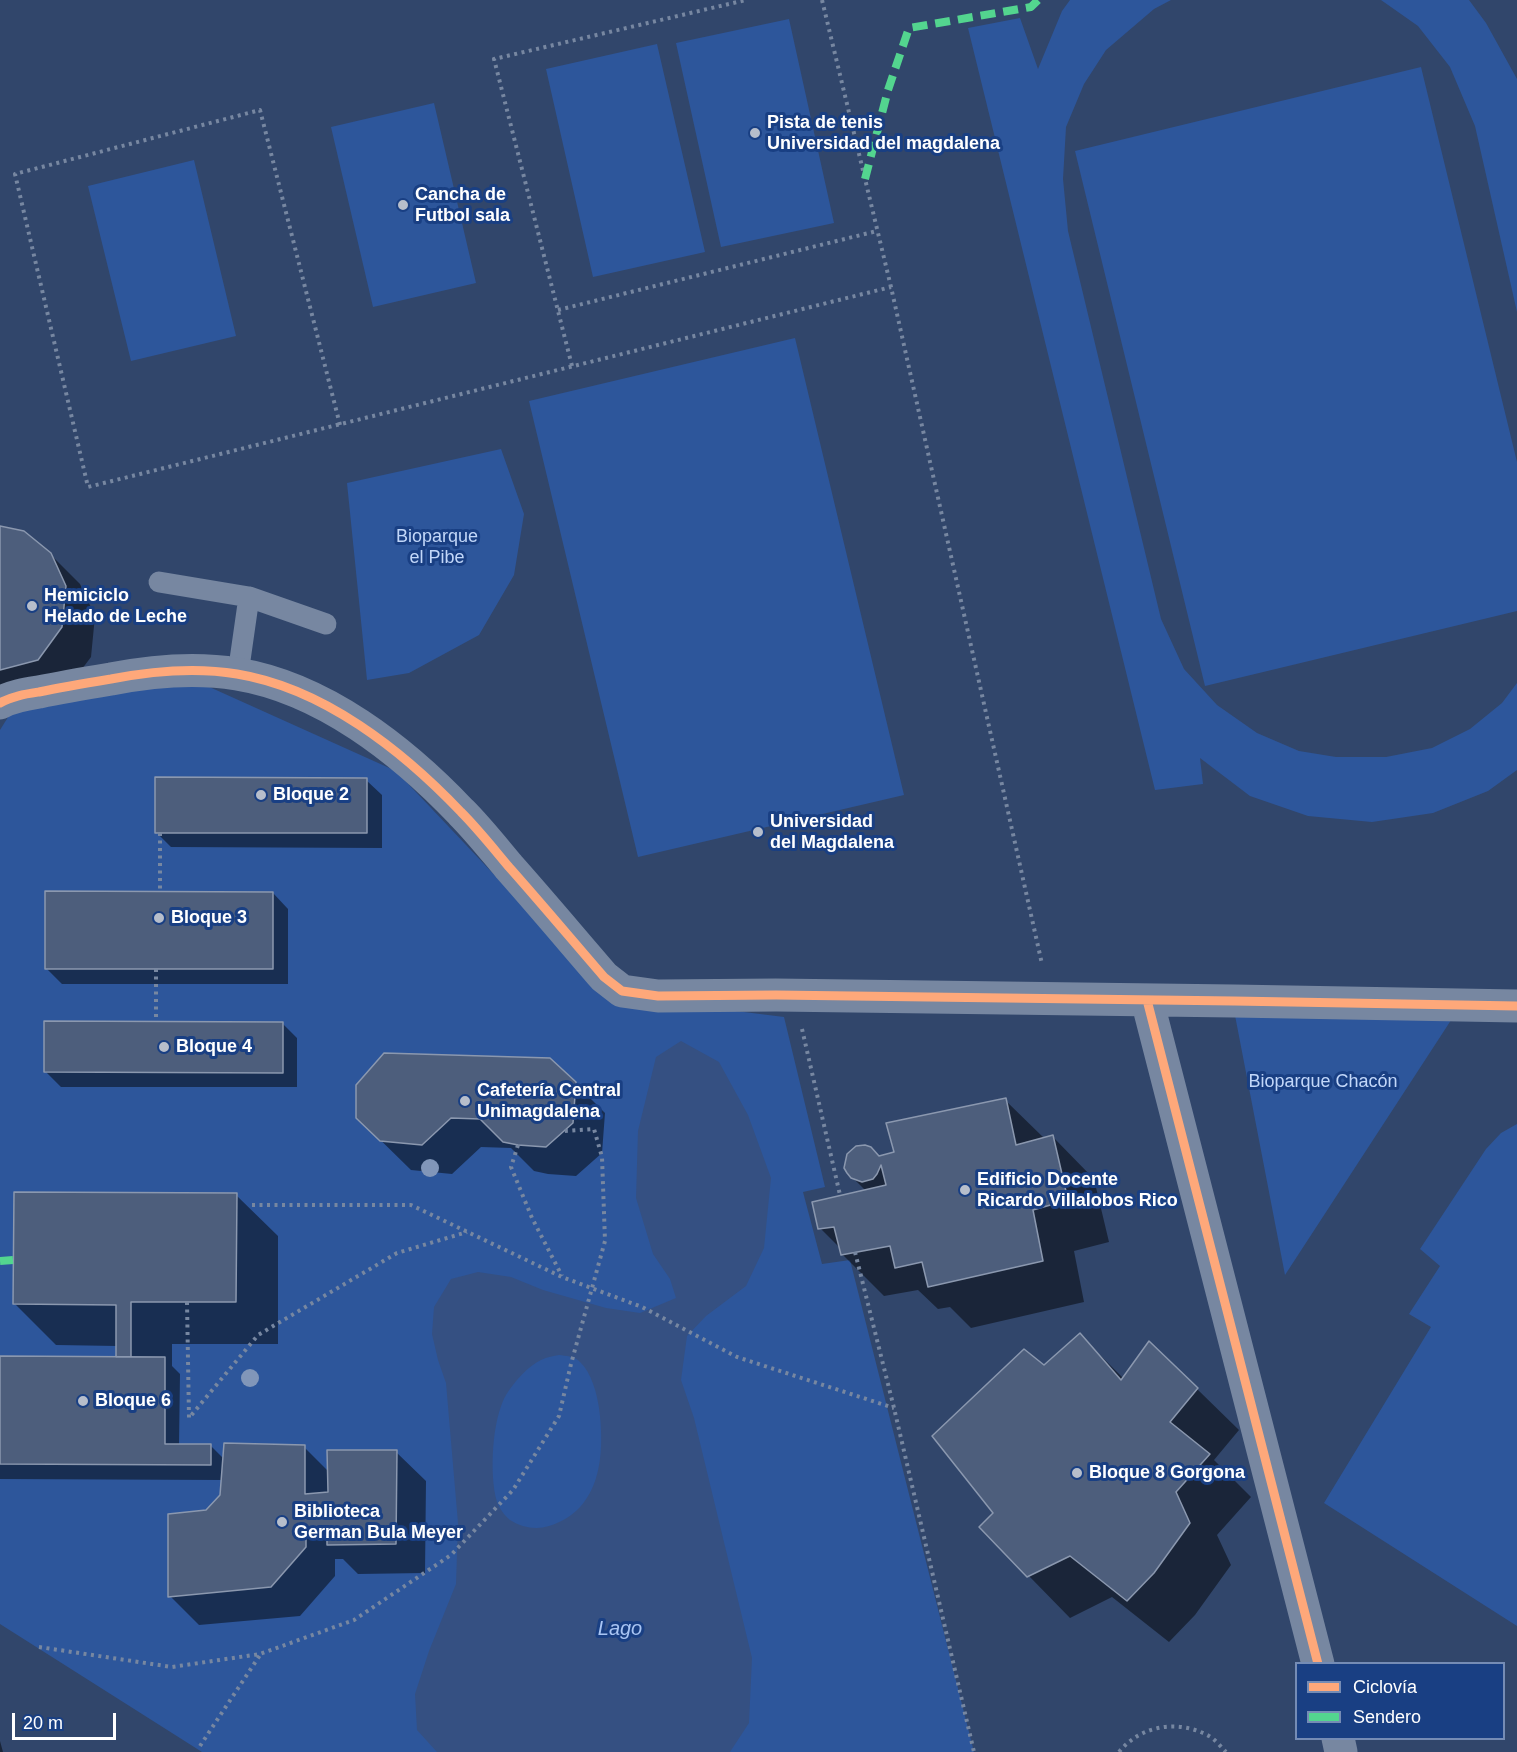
<!DOCTYPE html>
<html>
<head>
<meta charset="utf-8">
<style>
  body { margin:0 }
  #map { position:relative; width:1517px; height:1752px; overflow:hidden; background:#31466b; font-family:Helvetica,sans-serif }
  canvas { display:block }
  .legend { position:absolute; left:1295px; top:1662px; width:210px; height:78px; box-sizing:border-box; background:#193f83; border:2px solid #758cb5; margin:0; padding:8px 10px; list-style:none; font-size:18px; color:#fff }
  .legend li { display:flex; align-items:center; gap:12px; height:30px }
  .legend b { width:30px; border:2px solid #758cb5 }
  .scale { position:absolute; left:12px; top:1713px; width:104px; height:27px; box-sizing:border-box; border:3px solid #fff; border-top:0; padding-left:8px; font-size:18px; line-height:21px; white-space:nowrap; color:#fff; -webkit-text-stroke:4px #193f83; paint-order:stroke }
</style>
</head>
<body>
<div id="map">
<canvas width="1517" height="1752"></canvas>
<ul class="legend">
<li><b style="height:8px;background:#fea87a"></b>Ciclovía</li>
<li><b style="height:8px;background:#53d58f"></b>Sendero</li>
</ul>
<div class="scale">20 m</div>
</div>
<script>
const c = document.querySelector('canvas').getContext('2d');
c.lineJoin = 'round';
function fillPath(path, color) { c.fillStyle = color; c.fill(path, 'evenodd'); }
function strokePath(path, color, width, dash) { c.strokeStyle = color; c.lineWidth = width; c.lineCap = dash ? 'butt' : 'round'; c.setLineDash(dash || []); c.stroke(path); }
function label(font, color, halo, rows, align = 'center') {
  c.font = font + ' Helvetica,sans-serif'; c.lineWidth = 6; c.setLineDash([]); c.textBaseline = 'middle'; c.strokeStyle = halo; c.fillStyle = color; for (const [text, x, y, turn = 0] of rows) {
    c.save(); c.translate(x, y); c.rotate((+turn || 0) * Math.PI / 180); c.textAlign = isNaN(turn) ? turn : align; if (halo) c.strokeText(text, 0, 0); c.fillText(text, 0, 0); c.restore();
  }
}
fillPath(new Path2D(`
  M 1070,0 L 1171,0 L 1154,9 L 1106,50 L 1084,84 L 1066,127 L 1063,179 L 1068,231 L 1161,619 L 1184,669 L 1217,705 L 1257,733 L 1299,751 L 1336,757 L 1386,757 L 1432,748 L 1470,729 L 1502,703 L 1517,683 L 1517,770 L 1488,791 L 1433,813 L 1372,822 L 1308,816 L 1250,796 L 1200,758 L 1203,784 L 1155,790 L 968,28 L 1020,18 L 1038,69 L 1062,11 Z
  M 1381,0 L 1469,0 L 1486,23 L 1517,79 L 1517,312 L 1475,126 L 1450,67 L 1418,26 Z
  M 789,19 L 834,223 L 721,247 L 676,43 Z
  M 657,44 L 705,252 L 593,277 L 546,69 Z
  M 1421,67 L 1517,462 L 1517,611 L 1205,686 L 1075,151 Z
  M 434,103 L 476,283 L 373,307 L 331,127 Z
  M 194,160 L 236,336 L 131,361 L 88,186 Z
  M 795,338 L 904,795 L 638,857 L 529,401 Z
  M 501,449 L 524,514 L 514,575 L 479,635 L 409,673 L 367,680 L 347,483 Z
  M 185,676 L 396,771 L 608,995 L 784,1017 L 825,1187 L 803,1192 L 822,1264 L 850,1260 L 974,1752 L 202,1752 L 0,1624 L 0,730 L 10,714 Z
  M 1233,1005 L 1457,1011 L 1285,1275 Z
  M 1517,1124 L 1517,1626 L 1324,1503 L 1431,1327 L 1409,1314 L 1440,1266 L 1420,1249 L 1486,1149 L 1501,1133 Z`), '#2d569b');
fillPath(new Path2D(`
  M 681,1041 L 719,1062 L 748,1115 L 771,1178 L 764,1248 L 746,1286 L 706,1316 L 687,1336 L 681,1380 L 694,1418 L 752,1658 L 749,1723 L 730,1752 L 437,1752 L 417,1730 L 415,1694 L 429,1651 L 456,1584 L 458,1523 L 446,1383 L 438,1360 L 432,1334 L 434,1307 L 451,1279 L 478,1272 L 511,1277 L 543,1290 L 606,1308 L 640,1313 L 676,1298 L 670,1279 L 653,1254 L 636,1198 L 638,1131 L 656,1057 ZM 559,1355 C 566,1356 575,1356 580,1362 C 591,1372 597,1393 599,1408 C 605,1453 602,1510 549,1526 C 537,1530 522,1528 510,1520 C 505,1516 499,1508 497,1502 C 489,1475 492,1419 506,1395 C 514,1382 528,1366 541,1360 C 547,1357 554,1356 559,1355 Z`), '#355082');
fillPath(new Path2D(`
  M 0,528 L 50,554 L 80,584 L 95,616 L 91,657 L 67,689 L 0,696 Z
  M 366,780 L 382,795 L 382,848 L 171,847 L 156,832 Z
  M 273,893 L 288,909 L 288,984 L 62,984 L 47,969 Z
  M 282,1023 L 297,1038 L 297,1087 L 61,1087 L 46,1072 Z
  M 575,1083 L 605,1113 L 602,1153 L 576,1176 L 548,1174 L 534,1171 L 511,1148 L 481,1147 L 452,1174 L 411,1170 L 358,1118 Z
  M 1005,1100 L 1045,1139 L 1053,1137 L 1094,1179 L 1109,1242 L 1074,1251 L 1084,1302 L 971,1328 L 950,1307 L 938,1309 L 918,1290 L 884,1296 L 842,1254 L 841,1249 L 820,1228 L 866,1191 L 848,1173 L 879,1157 L 896,1153 Z
  M 236,1195 L 278,1236 L 278,1344 L 172,1344 L 172,1366 L 180,1374 L 179,1446 L 211,1446 L 224,1459 L 304,1447 L 329,1472 L 396,1452 L 426,1481 L 425,1573 L 358,1574 L 343,1559 L 335,1559 L 335,1576 L 300,1616 L 199,1625 L 170,1596 L 207,1512 L 221,1496 L 223,1480 L 0,1479 L 0,1358 L 120,1358 L 117,1346 L 56,1345 L 15,1304 Z
  M 1080,1335 L 1123,1378 L 1197,1389 L 1239,1430 L 1214,1460 L 1251,1497 L 1217,1535 L 1231,1565 L 1195,1615 L 1169,1642 L 1112,1597 L 1070,1618 L 1029,1576 L 995,1513 L 1044,1367 Z
  M 0,1741 L 3,1752 L 0,1752 Z`), '#0007');
const building = new Path2D(`
  M 0,526 L 24,531 L 51,553 L 66,586 L 62,627 L 38,660 L 0,670 Z
  M 155,777 L 367,778 L 367,833 L 155,833 Z
  M 45,891 L 273,892 L 273,969 L 45,969 Z
  M 44,1021 L 283,1022 L 283,1073 L 44,1072 Z
  M 384,1053 L 550,1058 L 576,1082 L 573,1123 L 546,1147 L 518,1145 L 503,1142 L 480,1119 L 451,1118 L 422,1145 L 380,1141 L 356,1118 L 356,1085 Z
  M 1006,1098 L 1016,1145 L 1053,1135 L 1068,1200 L 1033,1210 L 1043,1261 L 928,1287 L 922,1262 L 895,1268 L 890,1246 L 841,1255 L 834,1227 L 818,1229 L 812,1202 L 886,1185 L 881,1165 L 877,1174 L 873,1179 L 862,1182 L 851,1178 L 847,1173 L 844,1168 L 847,1154 L 856,1146 L 865,1145 L 871,1147 L 879,1156 L 894,1152 L 886,1123 Z
  M 14,1192 L 237,1193 L 236,1302 L 131,1302 L 131,1357 L 116,1357 L 116,1305 L 13,1304 Z
  M 1080,1333 L 1121,1380 L 1149,1341 L 1198,1388 L 1170,1422 L 1210,1454 L 1176,1492 L 1190,1523 L 1154,1573 L 1127,1601 L 1070,1556 L 1027,1577 L 979,1527 L 993,1513 L 932,1436 L 1024,1349 L 1044,1365 Z
  M 0,1356 L 165,1357 L 165,1444 L 211,1444 L 211,1465 L 0,1464 Z
  M 224,1443 L 305,1445 L 305,1494 L 328,1492 L 327,1450 L 397,1450 L 396,1544 L 327,1545 L 327,1530 L 306,1530 L 306,1547 L 271,1587 L 168,1597 L 168,1514 L 206,1510 L 220,1495 Z`);
fillPath(building, '#4d5e7c');
strokePath(building, '#8b98af', 1.5);
strokePath(new Path2D(`
  M 822,0 L 891,287 L 1042,964
  M 558,310 L 877,231
  M 572,366 L 494,59 L 746,0
  M 340,425 L 260,110 L 15,174 L 88,487 L 891,287
  M 160,833 L 160,891
  M 156,969 L 156,1021
  M 802,1029 L 840,1195
  M 518,1145 L 511,1167 L 532,1218 L 562,1276
  M 252,1205 L 411,1205 L 562,1277 L 642,1307 L 737,1357 L 894,1408
  M 855,1252 L 894,1408 L 974,1752
  M 187,1302 L 189,1418 L 258,1335 L 397,1253 L 467,1232
  M 39,1647 L 172,1667 L 260,1654 L 354,1620 L 451,1555 L 513,1490 L 559,1416 L 571,1364 L 605,1241 L 602,1157 L 594,1129 L 564,1131
  M 200,1746 L 260,1655
  M 1119,1752 C 1141,1725 1178,1719 1209,1736 C 1215,1739 1221,1747 1226,1752`), '#7787a1', 4, [3, 4.5]);
strokePath(new Path2D(`
  M 159,582 L 249,597 L 326,624
  M 238,674 L 249,597`), '#7787a1', 21);
strokePath(new Path2D(`
  M 0,703 C 12,696 26,694 39,692 C 63,687 87,683 111,679 C 152,671 195,667 237,674 C 323,688 402,750 461,812 C 478,829 493,848 509,867 C 541,903 572,940 604,977 L 622,991 L 658,996 L 776,995 L 1234,1001 L 1517,1006
  M 1147,1000 L 1318,1664
  M 1338,1738 L 1341,1752`), '#7787a1', 33);
strokePath(new Path2D(`
  M 865,179 L 888,90 L 909,28 L 1031,7 L 1038,0
  M 0,1261 L 13,1260`), '#53d58f', 8, [15, 8]);
strokePath(new Path2D(`
  M 0,703 C 12,696 26,694 39,692 C 63,687 87,683 111,679 C 152,671 195,667 237,674 C 323,688 402,750 461,812 C 478,829 493,848 509,867 C 541,903 572,940 604,977 L 622,991 L 658,996 L 776,995 L 1234,1001 L 1517,1006
  M 1147,1000 L 1318,1664`), '#fea87a', 9);
c.fillStyle = '#8196b9';
for (const [x, y] of [
  [430,1168],
  [250,1378]
]) { c.beginPath(); c.arc(x, y, 9, 0, 2 * Math.PI); c.fill(); }
for (const [x, y, r, color] of [
  [755,133,6,"#b7becb"],
  [403,205,6,"#b7becb"],
  [32,606,6,"#b7becb"],
  [261,795,6,"#b7becb"],
  [758,832,6,"#b7becb"],
  [159,918,6,"#b7becb"],
  [164,1047,6,"#b7becb"],
  [465,1101,6,"#b7becb"],
  [965,1190,6,"#b7becb"],
  [83,1401,6,"#b7becb"],
  [1077,1473,6,"#b7becb"],
  [282,1522,6,"#b7becb"]
]) { const dot = new Path2D(); dot.arc(x, y, r, 0, 2 * Math.PI); c.fillStyle = color; c.fill(dot); strokePath(dot, '#193f83', 2); }
label('bold 18px', '#fff', '#193f83', [
  ["Pista de tenis",767,123],
  ["Universidad del magdalena",767,144],
  ["Cancha de",415,195],
  ["Futbol sala",415,216],
  ["Hemiciclo",44,596],
  ["Helado de Leche",44,617],
  ["Bloque 2",273,795],
  ["Universidad",770,822],
  ["del Magdalena",770,843],
  ["Bloque 3",171,918],
  ["Bloque 4",176,1047],
  ["Cafetería Central",477,1091],
  ["Unimagdalena",477,1112],
  ["Edificio Docente",977,1180],
  ["Ricardo Villalobos Rico",977,1201],
  ["Bloque 6",95,1401],
  ["Bloque 8 Gorgona",1089,1473],
  ["Biblioteca",294,1512],
  ["German Bula Meyer",294,1533]
], 'left');
label('18px', '#c2d7f9', '#193f83', [
  ["Bioparque",437,537],
  ["el Pibe",437,558],
  ["Bioparque Chacón",1323,1082]
]);
label('italic 20px', '#a9c5f3', '#193f83', [
  ["Lago",620,1629]
]);
</script>
</body>
</html>
